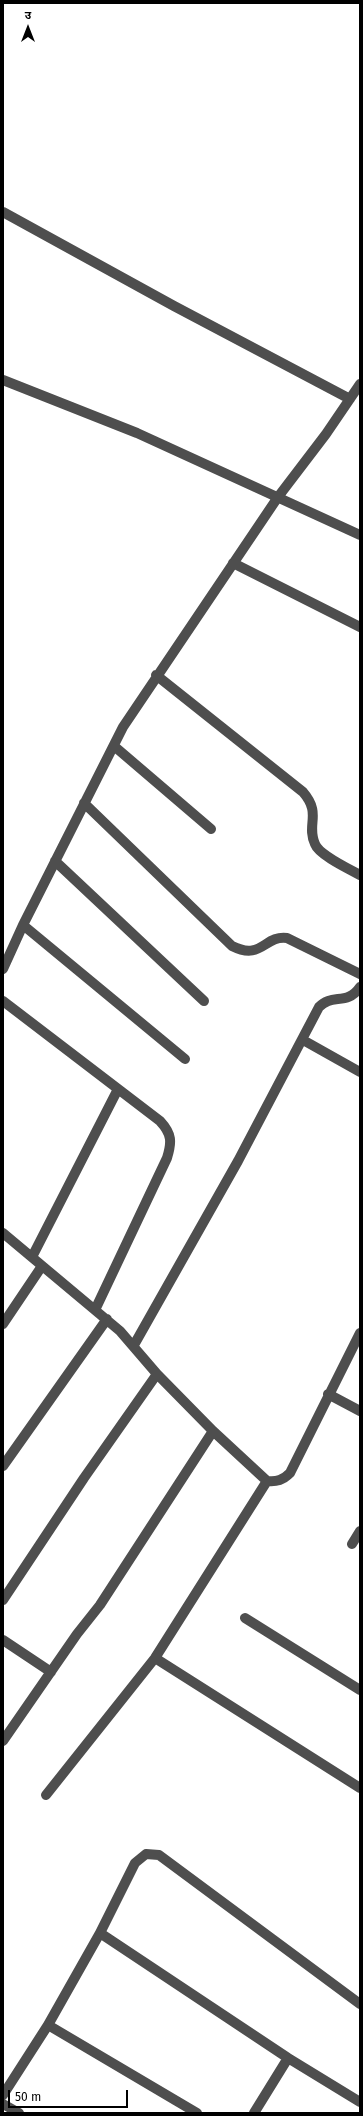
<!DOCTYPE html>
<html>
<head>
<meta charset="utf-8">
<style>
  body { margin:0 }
  #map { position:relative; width:363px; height:2116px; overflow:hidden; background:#fff; font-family:"Fira Sans","Noto Sans Devanagari",sans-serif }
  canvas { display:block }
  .frame { position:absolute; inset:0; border:4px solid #000; pointer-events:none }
  .north { position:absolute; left:8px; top:8px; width:40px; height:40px; -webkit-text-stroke:3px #fff; paint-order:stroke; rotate:0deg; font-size:11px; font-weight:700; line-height:16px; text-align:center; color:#000 }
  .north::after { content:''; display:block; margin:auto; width:14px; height:18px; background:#000; clip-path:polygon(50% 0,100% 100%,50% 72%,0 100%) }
  .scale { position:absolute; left:8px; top:2090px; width:120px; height:18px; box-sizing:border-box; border:2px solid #000; border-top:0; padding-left:5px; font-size:12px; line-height:14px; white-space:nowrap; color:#000; -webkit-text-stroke:3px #fff; paint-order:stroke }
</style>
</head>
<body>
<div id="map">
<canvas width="363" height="2116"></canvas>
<div class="frame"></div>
<div class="north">उ</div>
<div class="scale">50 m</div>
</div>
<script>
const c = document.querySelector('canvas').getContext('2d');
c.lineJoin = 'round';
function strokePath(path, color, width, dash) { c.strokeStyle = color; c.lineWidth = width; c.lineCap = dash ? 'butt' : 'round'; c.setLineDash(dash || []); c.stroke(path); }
strokePath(new Path2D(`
  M 3,212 L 174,306 L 350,399
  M 3,380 L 137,433 L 360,535
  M 233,563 L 360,627
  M 156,675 L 303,792 C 322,814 306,824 315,844 C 319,855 349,869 360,875
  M 114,746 L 211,829
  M 84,803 L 232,946 C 262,961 264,935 287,938 L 360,974
  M 55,861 L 204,1001
  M 23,925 L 185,1059
  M 3,969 L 23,925 L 123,727 L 278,497 L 326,434 L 360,384
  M 3,1001 L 160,1121 C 172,1134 172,1142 167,1158 L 95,1310
  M 303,1040 L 360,1072
  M 3,1233 L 120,1331 L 157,1374 L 213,1431 L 267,1481 C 277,1482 283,1480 290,1473 L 360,1333
  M 32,1257 L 118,1089
  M 3,1324 L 42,1266
  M 134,1345 L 238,1161 L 319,1007 C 332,993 347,1006 360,987
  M 328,1394 L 360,1411
  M 3,1466 L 107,1319
  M 352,1544 L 360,1531
  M 3,1600 L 84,1478 L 157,1374
  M 245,1618 L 360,1690
  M 3,1640 L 51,1672
  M 155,1658 L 360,1788
  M 3,1741 L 77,1634 L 100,1605 L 213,1431
  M 46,1795 L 155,1658 L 267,1481
  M 100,1933 L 135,1863 L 146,1854 L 159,1855 L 360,2004
  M 48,2025 L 197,2113
  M 3,2095 L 48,2025 L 100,1933 L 288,2058 L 360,2102
  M 3,2104 L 19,2113
  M 254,2113 L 288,2058`), '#4e4e4e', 10);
</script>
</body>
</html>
